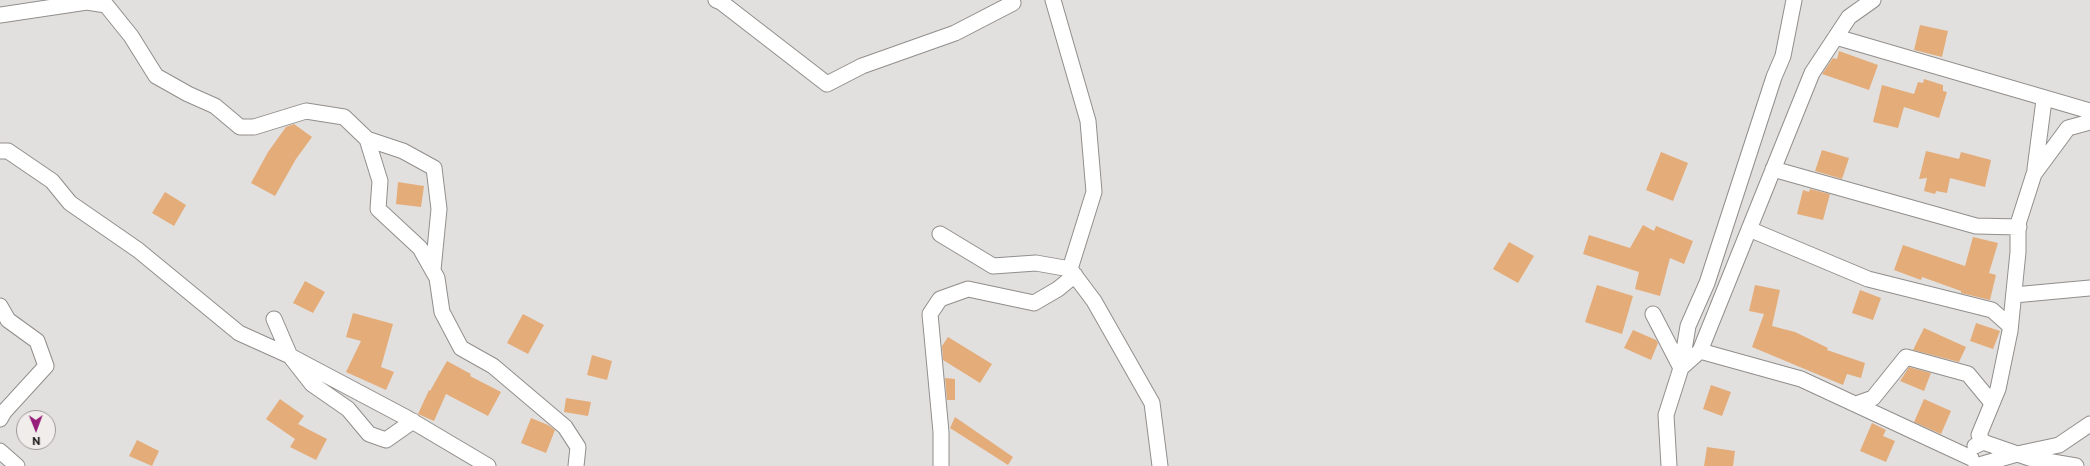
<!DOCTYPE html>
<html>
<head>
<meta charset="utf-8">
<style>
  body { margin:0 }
  #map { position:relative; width:2090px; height:466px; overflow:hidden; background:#e2e0de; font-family:Commissioner,sans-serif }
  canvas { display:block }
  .north { position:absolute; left:16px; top:410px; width:40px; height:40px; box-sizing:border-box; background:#f0edeb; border:1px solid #9c9a98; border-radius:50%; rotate:179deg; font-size:11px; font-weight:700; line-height:16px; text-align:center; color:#1e1d1c }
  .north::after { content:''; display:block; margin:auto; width:14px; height:18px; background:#961e7a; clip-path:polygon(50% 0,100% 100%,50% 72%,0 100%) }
</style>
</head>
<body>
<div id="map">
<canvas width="2090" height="466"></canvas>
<div class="north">N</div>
</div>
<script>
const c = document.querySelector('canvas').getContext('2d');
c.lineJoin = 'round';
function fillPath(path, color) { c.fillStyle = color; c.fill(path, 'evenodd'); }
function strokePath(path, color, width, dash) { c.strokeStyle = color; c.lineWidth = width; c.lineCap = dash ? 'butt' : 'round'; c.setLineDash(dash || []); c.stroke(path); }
fillPath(new Path2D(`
  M 1920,25 L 1948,31 L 1942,57 L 1914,50 Z
  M 1839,51 L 1878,65 L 1869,90 L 1822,74 L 1833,58 L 1837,59 Z
  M 1924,79 L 1943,85 L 1943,91 L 1947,92 L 1939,118 L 1904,107 L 1898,128 L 1873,122 L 1882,85 L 1914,94 L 1918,82 L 1923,83 Z
  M 294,124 L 312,137 L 296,159 L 275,196 L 251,183 L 268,152 L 286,127 Z
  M 1822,150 L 1849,158 L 1842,179 L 1815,171 Z
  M 1926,151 L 1959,159 L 1961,152 L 1991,160 L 1985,187 L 1950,178 L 1947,193 L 1936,191 L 1935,194 L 1924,191 L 1927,178 L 1919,179 Z
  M 1661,152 L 1688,163 L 1673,201 L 1646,190 Z
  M 398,182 L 424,186 L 421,207 L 396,204 Z
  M 1810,189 L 1830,194 L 1823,220 L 1797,214 L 1803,190 L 1809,192 Z
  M 165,192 L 186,205 L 174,226 L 152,213 Z
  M 1643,225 L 1654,231 L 1656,226 L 1693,241 L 1684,264 L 1670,258 L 1660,296 L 1635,289 L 1639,272 L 1583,254 L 1589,235 L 1630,248 Z
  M 1973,237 L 1998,243 L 1989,273 L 1996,275 L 1990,300 L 1961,293 L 1961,291 L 1922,277 L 1921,280 L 1894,270 L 1903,245 L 1965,266 Z
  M 1509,242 L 1534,256 L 1518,283 L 1493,269 Z
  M 305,281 L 325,292 L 313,313 L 293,303 Z
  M 1597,285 L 1633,296 L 1622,334 L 1585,322 Z
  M 1755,285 L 1780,290 L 1772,326 L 1795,332 L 1828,348 L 1827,350 L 1865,363 L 1861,378 L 1847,374 L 1843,385 L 1752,347 L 1764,314 L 1749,311 Z
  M 1860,290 L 1881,298 L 1873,320 L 1852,313 Z
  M 353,313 L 393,324 L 381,367 L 394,372 L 386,390 L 346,372 L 361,341 L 346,337 Z
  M 523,314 L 544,325 L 528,354 L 507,343 Z
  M 1976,323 L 2000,331 L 1993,349 L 1970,341 Z
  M 1924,328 L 1966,347 L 1959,362 L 1913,350 Z
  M 1633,330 L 1656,340 L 1658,343 L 1651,360 L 1624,348 Z
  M 948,337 L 992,364 L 980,383 L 943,360 L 942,346 Z
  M 592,355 L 612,361 L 607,380 L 587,375 Z
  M 447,361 L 471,374 L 470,376 L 501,392 L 488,416 L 446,394 L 434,421 L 418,414 L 429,390 L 430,391 Z
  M 1909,367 L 1931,373 L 1924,391 L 1900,381 Z
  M 945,378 L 955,379 L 955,400 L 947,400 Z
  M 1711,385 L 1731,392 L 1722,416 L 1703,409 Z
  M 566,398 L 591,402 L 588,416 L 564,412 Z
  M 280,399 L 304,416 L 298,424 L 327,439 L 316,460 L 290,447 L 295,439 L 266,419 Z
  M 1924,399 L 1951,411 L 1941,434 L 1914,422 Z
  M 955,417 L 1013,457 L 1008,465 L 950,428 Z
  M 531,418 L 548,425 L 555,430 L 546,453 L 521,443 Z
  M 1872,423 L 1886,430 L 1883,436 L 1895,441 L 1886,462 L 1860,451 Z
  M 137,440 L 159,451 L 152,466 L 129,456 Z
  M 1707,447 L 1735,451 L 1733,466 L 1704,466 Z`), '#e4ac79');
const minor = new Path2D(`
  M 716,0 L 721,2 L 827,84 L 862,66 L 955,33 L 1013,3
  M 1053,0 L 1088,121 L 1094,192 L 1070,269 L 1094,301 L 1152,403 L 1160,466
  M 0,15 L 87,2 L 106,5 L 131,36 L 156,76 L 188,94 L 215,106 L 240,127 L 254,127 L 306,111 L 344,117 L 367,139 L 380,181 L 378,209 L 420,248 L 437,278 L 442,312 L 461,348 L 493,366 L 565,427 L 578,447 L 576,466
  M 1836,37 L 2090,111
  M 367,139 L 403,151 L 434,168 L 439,209 L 433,270
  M 0,151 L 8,151 L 52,181 L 70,203 L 138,250 L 239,333 L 290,356 L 407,418 L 488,466
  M 1773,169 L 1976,226 L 2019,227
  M 2035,169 L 2044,100
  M 1749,229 L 1868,279 L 1992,310 L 2010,326
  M 940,234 L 993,266 L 1036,263 L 1070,269
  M 2014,295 L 2090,288
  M 0,306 L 8,320 L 37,341 L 46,366 L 4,412 L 0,419
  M 1653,314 L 1681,368 L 1700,351 L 1812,73 L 1849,17 L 1873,0
  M 274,319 L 290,356 L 312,384 L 348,409 L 369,434 L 386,440 L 413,421
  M 1700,351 L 1801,379 L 1971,458
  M 1856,404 L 1873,398 L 1906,357 L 1968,374 L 1992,403
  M 1983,442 L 1979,435 L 1998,389 L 2010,331 L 2018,252 L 2018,224 L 2034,174 L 2068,128 L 2090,122
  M 1975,446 L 1983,442 L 2029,458 L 2076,466
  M 0,451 L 17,466
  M 941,466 L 941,432 L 930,314 L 940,299 L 968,289 L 1034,303 L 1058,289 L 1075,275
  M 1669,466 L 1666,415 L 1681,368 L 1688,326 L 1707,283 L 1774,77 L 1783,56 L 1794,0
  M 1976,466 L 2017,454 L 2059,445 L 2090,424`);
strokePath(minor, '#918e8c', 17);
strokePath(minor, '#fff', 15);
</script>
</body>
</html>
